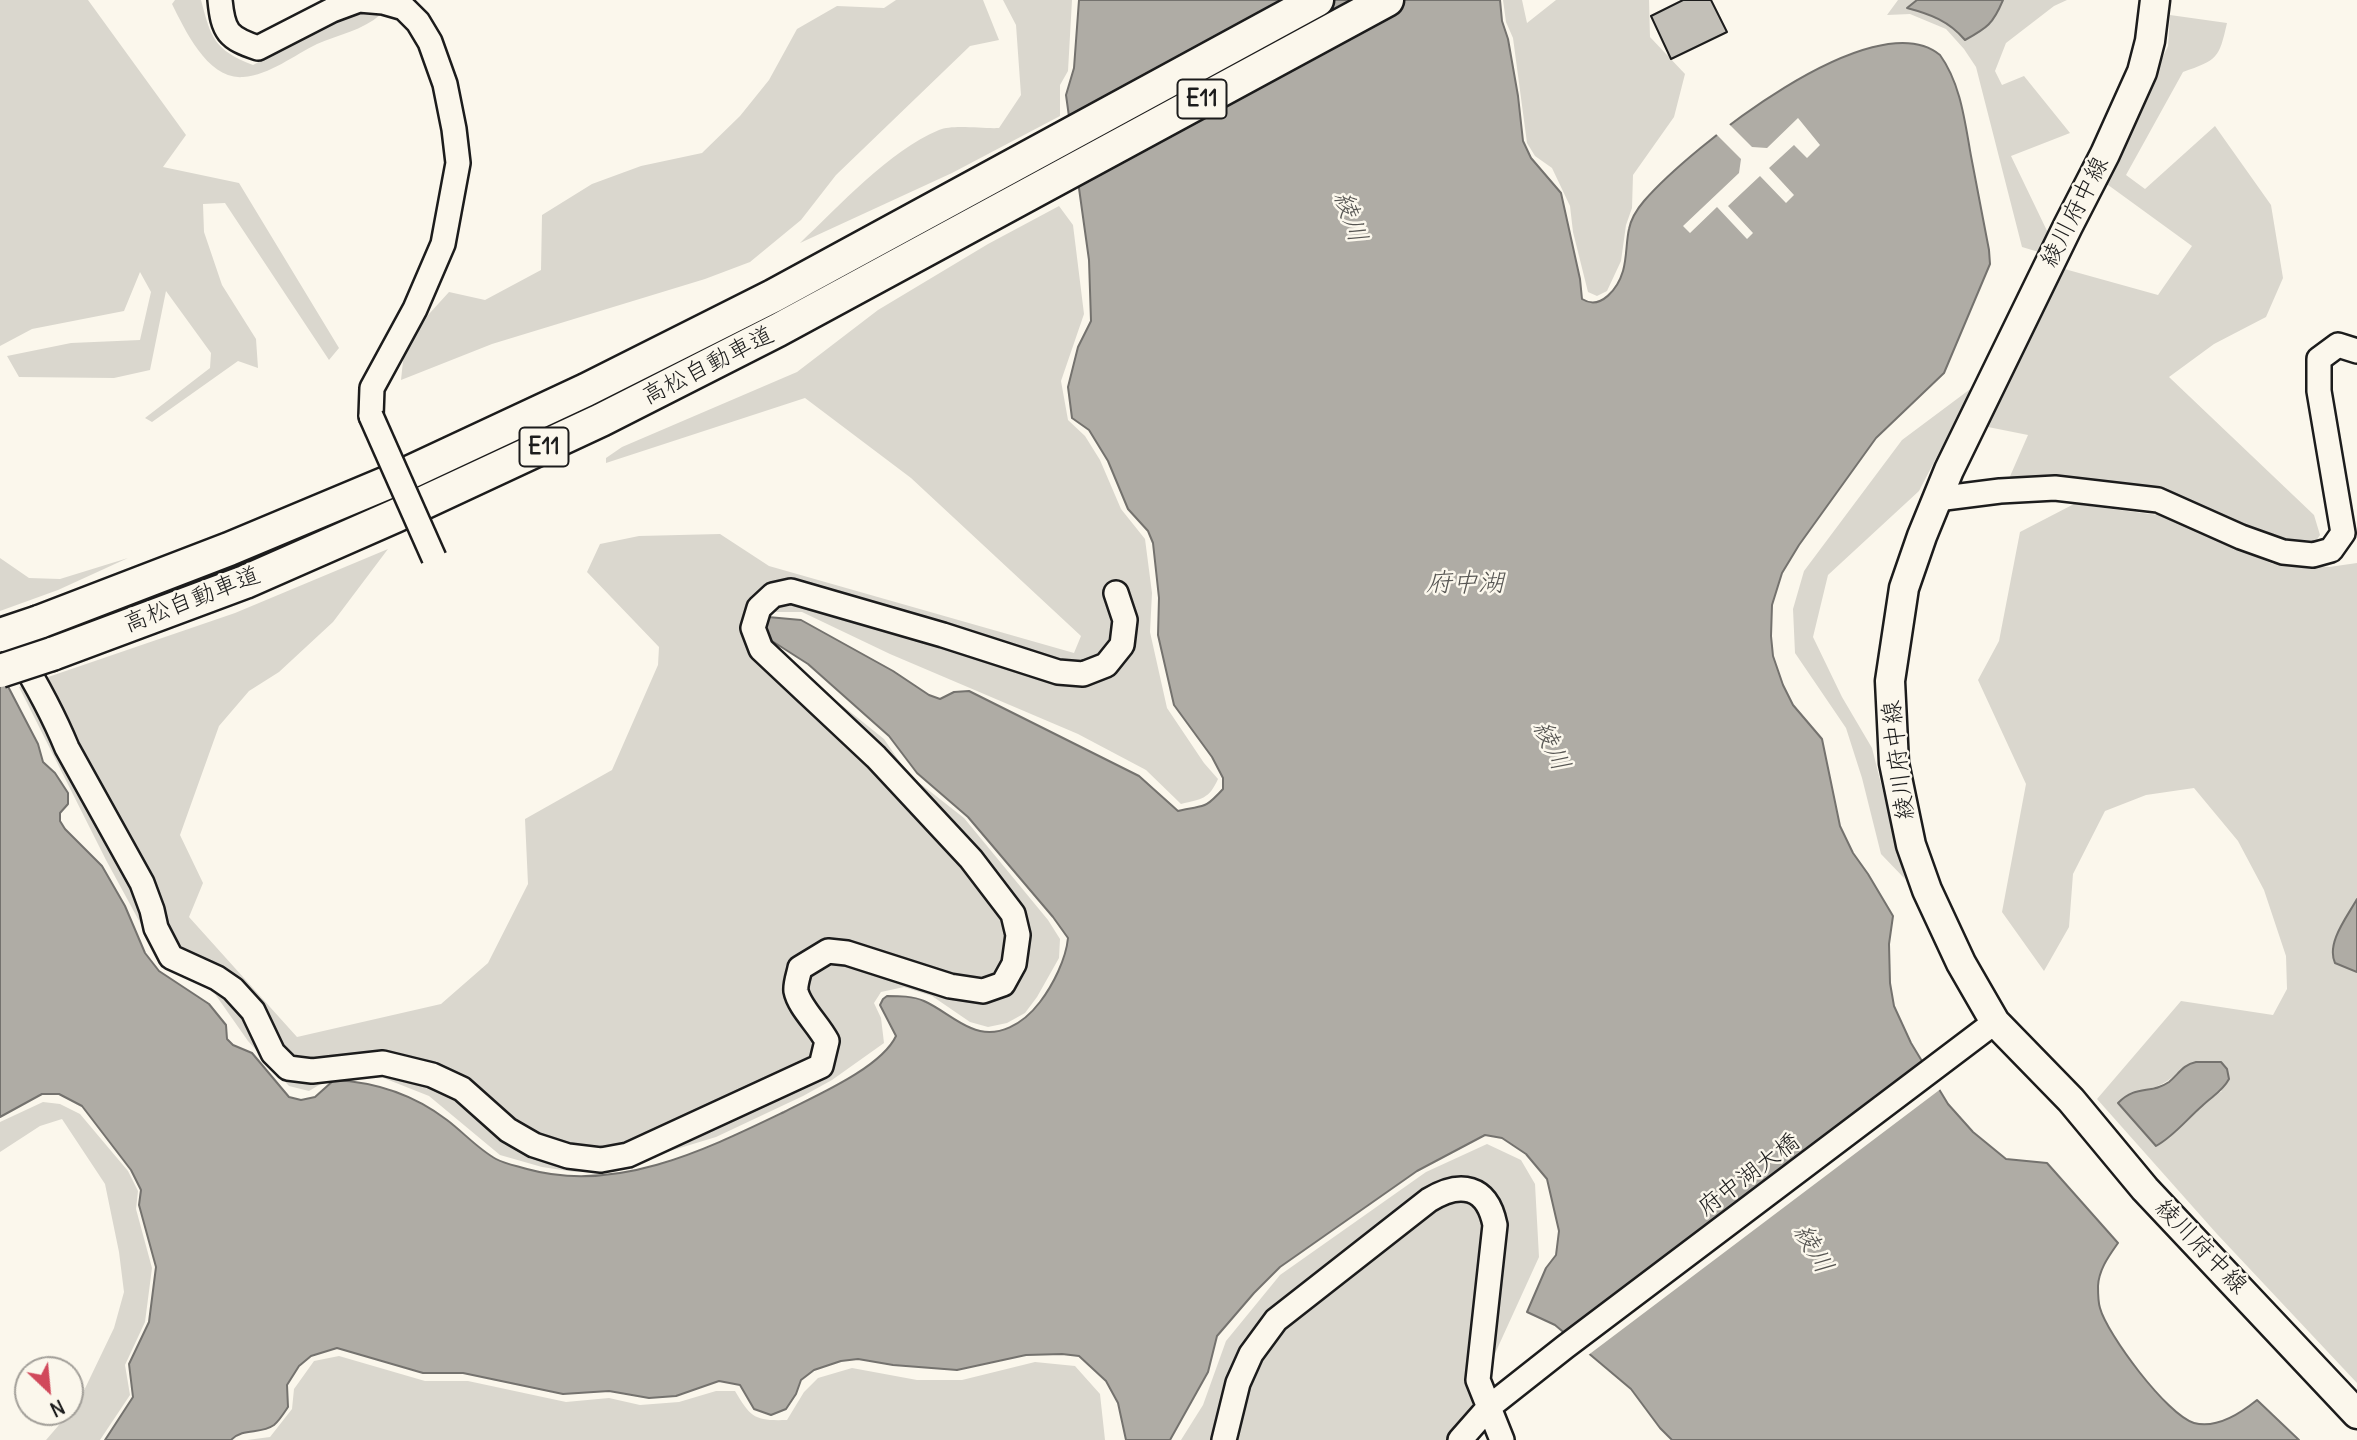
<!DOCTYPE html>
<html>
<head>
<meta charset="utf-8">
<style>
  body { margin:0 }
  #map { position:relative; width:2357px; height:1440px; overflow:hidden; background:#fbf7ec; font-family:Delius,sans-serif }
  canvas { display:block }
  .north { position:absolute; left:14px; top:1356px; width:70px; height:70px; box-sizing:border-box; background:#fbf7ec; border:2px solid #a29f99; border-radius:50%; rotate:154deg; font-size:19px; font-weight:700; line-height:28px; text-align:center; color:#1c1c1c }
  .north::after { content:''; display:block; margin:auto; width:24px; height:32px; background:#d1495b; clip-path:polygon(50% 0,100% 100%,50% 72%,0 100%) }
</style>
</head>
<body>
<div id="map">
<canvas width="2357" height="1440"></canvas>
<div class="north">N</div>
</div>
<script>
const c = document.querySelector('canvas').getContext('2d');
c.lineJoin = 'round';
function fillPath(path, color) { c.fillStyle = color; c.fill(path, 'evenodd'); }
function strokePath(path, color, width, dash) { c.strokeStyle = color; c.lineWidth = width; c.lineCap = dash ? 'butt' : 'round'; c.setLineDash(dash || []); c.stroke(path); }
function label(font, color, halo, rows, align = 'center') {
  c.font = font + ' Delius,"Klee One",sans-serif'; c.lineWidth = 5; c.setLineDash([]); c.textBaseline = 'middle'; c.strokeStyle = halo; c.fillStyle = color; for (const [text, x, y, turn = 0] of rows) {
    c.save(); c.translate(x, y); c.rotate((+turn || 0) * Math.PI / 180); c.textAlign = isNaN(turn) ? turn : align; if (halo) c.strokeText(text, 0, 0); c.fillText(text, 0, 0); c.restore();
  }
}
fillPath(new Path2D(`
  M 0,0 L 88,0 L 186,135 L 163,167 L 239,183 L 339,348 L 329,360 L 225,203 L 203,204 L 204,232 L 222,285 L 256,339 L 258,368 L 238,361 L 152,422 L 145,418 L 210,368 L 211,353 L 166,291 L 150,370 L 114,378 L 19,377 L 7,356 L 71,343 L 140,340 L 151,292 L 140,272 L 124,311 L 32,329 L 0,346 Z
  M 175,0 L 201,0 C 211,38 214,50 253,65 L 345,17 L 365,11 L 380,15 C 363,30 338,35 317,44 C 294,55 270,75 243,77 C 208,80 185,30 172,4 Z
  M 896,0 L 983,0 L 999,40 L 970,46 L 836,175 L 801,220 L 750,262 L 705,279 L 492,344 L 401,380 L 404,352 L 429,314 L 449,292 L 485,300 L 541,270 L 542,215 L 592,184 L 641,166 L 702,153 L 740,116 L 769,80 L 797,29 L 837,6 L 884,8 Z
  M 1003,0 L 1072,0 L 1068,71 L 1060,85 L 1060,116 L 952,173 L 800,243 C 839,206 889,151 939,130 C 953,124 983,129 999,128 L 1021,95 L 1016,25 Z
  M 1503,0 L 1522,0 L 1527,23 L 1556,0 L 1649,0 L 1650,37 L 1685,74 L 1674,117 L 1633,175 L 1632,208 L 1626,225 L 1621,261 L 1607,291 L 1597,296 L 1588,292 L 1573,232 L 1570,206 L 1552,168 L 1535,156 L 1527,143 L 1513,38 L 1506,22 Z
  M 1898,0 L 1917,0 L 1908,8 L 1939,18 L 1954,28 L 1997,13 L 2003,0 L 2067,0 L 2054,6 L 2006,43 L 1995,71 L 2002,85 L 2024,76 L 2070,133 L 2011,156 L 2049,235 L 2042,253 L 2022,247 L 1976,67 L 1964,49 L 1946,29 L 1910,14 L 1887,15 Z
  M 2170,15 L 2227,23 C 2219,59 2217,60 2183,72 L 2126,175 L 2145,189 L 2215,126 L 2271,205 L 2283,278 L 2266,317 L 2214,344 L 2169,377 L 2314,515 L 2320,535 L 2312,547 L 2280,544 L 2156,488 L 2008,481 L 2028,435 L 1983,426 L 2061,268 L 2158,295 L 2192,246 L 2104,182 L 2168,46 Z
  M 1059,206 L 1073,225 L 1084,314 L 1061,381 L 1068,420 L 1085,436 L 1100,460 L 1121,509 L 1145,539 L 1152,593 L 1150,632 L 1167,708 L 1204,763 L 1218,779 C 1209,799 1202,799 1181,804 L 1146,770 L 1078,734 L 890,654 L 802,612 L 751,612 L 767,645 L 884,739 L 908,774 L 964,818 L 1048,920 L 1060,939 L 1059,958 L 1037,997 L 1025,1013 L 1007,1023 L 988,1027 L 970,1022 L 932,996 L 904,987 L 881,992 L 874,1003 L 881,1018 L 884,1043 L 832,1080 L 803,1096 L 716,1137 L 617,1167 L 575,1172 L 542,1167 L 500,1155 L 429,1096 L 376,1075 L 329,1079 L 309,1091 L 289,1086 L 248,1041 L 215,994 L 156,952 L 106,860 L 19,687 L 235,613 L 388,549 L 333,622 L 279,672 L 249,691 L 219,726 L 180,835 L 203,883 L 189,917 L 297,1037 L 441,1004 L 488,963 L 528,884 L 525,819 L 612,770 L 658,665 L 659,647 L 587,572 L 600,544 L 639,536 L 720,534 L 769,566 L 1074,653 L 1081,636 L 911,478 L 805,398 L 606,463 L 606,458 L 622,447 L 797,372 L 878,310 L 988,244 Z
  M 1973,387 L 1919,491 L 1828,575 L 1813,637 L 1842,697 L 1872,748 L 1905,879 L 1881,854 L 1862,778 L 1846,728 L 1795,653 L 1793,609 L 1804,571 L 1902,440 Z
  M 2074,504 L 2158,515 L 2273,564 L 2329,567 L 2357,563 L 2357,899 L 2333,944 L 2335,963 L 2357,972 L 2357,1383 L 2217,1234 L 2097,1099 L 2181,1001 L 2273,1015 L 2287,989 L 2286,956 L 2264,890 L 2238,841 L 2194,788 L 2146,795 L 2105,811 L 2073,874 L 2069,927 L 2044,971 L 2002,912 L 2026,784 L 1978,680 L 1999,641 L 2020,532 ZM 2177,1073 L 2222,1091 L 2206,1102 L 2190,1117 L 2134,1091 C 2151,1090 2165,1085 2177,1073 Z
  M 0,558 L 29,578 L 60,579 L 128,558 L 58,590 L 0,611 Z
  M 43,1102 L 60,1104 L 80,1114 L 128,1171 L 138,1191 L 136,1209 L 152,1268 L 145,1322 L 125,1365 L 130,1395 L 100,1440 L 46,1440 L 78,1403 L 114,1328 L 124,1292 L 119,1252 L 105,1184 L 62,1119 L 40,1126 L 0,1152 L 0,1122 Z
  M 1487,1144 L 1521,1160 L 1535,1184 L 1539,1257 L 1472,1404 L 1478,1440 L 1181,1440 L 1203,1405 L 1226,1341 L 1280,1275 L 1426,1172 Z
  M 339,1356 L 425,1381 L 468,1381 L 566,1402 L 609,1398 L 640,1405 L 679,1402 L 716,1391 L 735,1391 C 751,1418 755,1421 787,1420 L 804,1392 L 818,1378 L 852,1368 L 917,1380 L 962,1380 L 1035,1362 L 1075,1366 L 1100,1394 L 1105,1440 L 247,1440 L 270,1437 L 292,1409 L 294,1389 L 314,1361 Z`), '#dad7ce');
const water = new Path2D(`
  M 1079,0 L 1500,0 L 1502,21 L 1508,39 L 1518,96 L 1523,141 L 1531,158 L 1561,193 L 1580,279 L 1582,299 C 1601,311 1618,288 1623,271 C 1627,257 1626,242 1629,229 C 1631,219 1638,208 1644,201 C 1689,149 1874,0 1940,55 C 1961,84 1965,123 1971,156 C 1977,188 1983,219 1989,250 L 1990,264 L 1944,373 L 1876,438 L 1799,545 L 1782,573 L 1772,605 L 1771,636 L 1773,656 L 1783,685 L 1793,705 L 1822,739 L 1840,826 L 1853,853 L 1868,874 L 1893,916 L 1889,944 L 1890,983 L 1894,1006 L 1911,1043 L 1948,1104 L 1973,1132 L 2006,1159 L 2047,1163 L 2118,1243 C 2109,1256 2099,1269 2098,1286 C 2098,1292 2098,1302 2100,1308 C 2107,1334 2167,1415 2194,1423 C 2216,1429 2241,1413 2257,1400 L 2299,1440 L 1672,1440 L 1660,1428 L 1631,1389 L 1555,1325 L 1527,1312 L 1546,1268 L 1556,1255 L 1559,1231 L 1547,1179 L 1526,1154 L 1502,1138 L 1485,1135 L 1417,1171 L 1280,1267 L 1254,1293 L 1217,1336 L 1208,1372 L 1170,1440 L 1126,1440 L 1118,1403 L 1106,1381 L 1079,1356 L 1062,1354 L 1026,1355 L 957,1370 L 893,1365 L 858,1359 L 841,1361 L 814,1370 L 801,1380 L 796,1394 L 786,1409 L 771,1415 L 754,1409 L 740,1385 L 719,1381 L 676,1396 L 649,1398 L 609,1391 L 563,1394 L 463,1373 L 423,1373 L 337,1348 L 311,1356 L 299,1366 L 287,1385 L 288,1407 C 284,1413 279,1421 274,1425 C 260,1435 244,1427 231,1440 L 105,1440 L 133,1397 L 129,1364 L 149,1322 L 156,1267 L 139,1205 L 141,1190 L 131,1170 L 82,1106 L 59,1094 L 42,1094 L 0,1117 L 0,671 L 38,744 L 43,762 L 55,773 L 68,793 L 68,804 L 60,813 L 60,821 L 65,829 L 102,866 L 125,906 L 145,953 L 159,971 L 209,1004 L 226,1025 L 227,1039 L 233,1045 L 252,1053 L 289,1097 L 301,1100 L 315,1097 L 334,1080 C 376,1082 413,1094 447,1120 C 463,1132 478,1149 496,1159 C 505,1164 517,1166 527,1169 C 616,1194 705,1150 784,1112 C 815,1096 881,1068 896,1036 L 880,1005 L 883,999 L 887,996 C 899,996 913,996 924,1001 C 940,1008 954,1021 971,1028 C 998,1040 1024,1023 1040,1002 C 1053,985 1066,959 1068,938 L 1053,917 L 968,817 L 917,773 L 889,736 L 808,664 L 761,634 L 757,616 L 801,620 L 893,671 L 929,695 L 940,699 L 954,692 L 969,691 L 1139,776 L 1178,811 C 1204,804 1202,812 1223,789 L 1223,778 L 1212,757 L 1174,705 L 1158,635 L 1159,598 L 1153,543 L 1148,531 L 1128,509 L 1108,461 L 1089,430 L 1072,418 L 1068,387 L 1078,347 L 1091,321 L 1089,260 L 1066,95 L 1074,68 Z
  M 1917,0 L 2003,0 C 1993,24 1987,28 1965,40 C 1949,21 1930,14 1907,8 Z
  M 2357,899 L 2357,972 L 2335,963 C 2326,943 2347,917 2357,899 Z
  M 2196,1062 L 2221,1062 L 2227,1069 L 2229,1079 C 2222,1092 2212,1096 2202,1106 C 2186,1120 2174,1136 2156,1146 L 2118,1103 C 2137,1084 2150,1095 2169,1082 C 2179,1074 2182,1065 2196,1062 Z`);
fillPath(water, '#afaca5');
strokePath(water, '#74726e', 2);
fillPath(new Path2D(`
  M 1798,118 L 1820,145 L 1807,158 L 1794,145 L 1769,168 L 1794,195 L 1786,203 L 1760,176 L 1728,206 L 1753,233 L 1747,239 L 1717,207 L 1690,233 L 1683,226 L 1739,173 L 1741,159 L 1714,132 L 1726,121 L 1752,147 L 1767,148 Z
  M 1926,1061 L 1942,1088 L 1587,1356 L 1563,1335 Z`), '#fbf7ec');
const building = new Path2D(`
  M 1683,0 L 1711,0 L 1727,32 L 1671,59 L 1651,16 Z`);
fillPath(building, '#c3c0b8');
strokePath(building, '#1c1c1c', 2);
const minor = new Path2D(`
  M 220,0 C 223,32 228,38 258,48 L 332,10 L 359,0 L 383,2 L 404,8 L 418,22 L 430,42 L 445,84 L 454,129 L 458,163 L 443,244 L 415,309 L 372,388 L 371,416
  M 1937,499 L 2000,491 L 2055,488 L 2158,500 L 2241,537 L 2283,552 L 2313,555 L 2331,550 L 2343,533 L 2319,391 L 2319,359 L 2338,345 L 2357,351
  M 17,652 C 36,683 53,714 67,748 L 142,883 L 152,910 L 156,928 L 171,957 L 217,978 L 233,989 L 253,1011 L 273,1053 L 288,1068 L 312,1071 L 383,1063 L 432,1075 L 462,1089 L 508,1130 L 534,1145 L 568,1156 L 601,1160 L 628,1155 L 821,1066 L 827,1041 C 819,1025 799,1007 796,991 C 795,984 799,974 800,968 L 828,951 L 847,953 L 950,986 L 983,991 L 1003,984 L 1014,964 L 1018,935 L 1013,914 L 971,859 L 876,757 L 761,649 L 753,628 L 759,608 L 773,595 L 791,591 L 943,635 L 1058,672 L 1083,674 L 1106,665 L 1122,645 L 1125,620 L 1116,593
  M 1224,1440 L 1238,1383 L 1251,1354 L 1276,1320 L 1429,1200 C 1460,1181 1487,1185 1495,1225 L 1478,1380 L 1502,1440
  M 1460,1440 L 1489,1407 L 1565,1347 L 1995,1022`);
const major = new Path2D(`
  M 2155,0 L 2150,41 L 2142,72 L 2105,154 L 2068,226 L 1949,470 L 1922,536 L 1904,588 L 1890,681 L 1894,763 L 1911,845 L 1927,890 L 1961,963 L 1995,1022 L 2071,1100 L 2145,1189 L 2357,1414`);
const highway = new Path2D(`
  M 39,622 L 229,549 L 389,482 L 586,390 L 773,296 L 1317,0
  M 52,654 L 245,582 L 395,516 L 601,420 L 778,330 L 1387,0`);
strokePath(minor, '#1c1c1c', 28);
strokePath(major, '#1c1c1c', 33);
strokePath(highway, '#1c1c1c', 37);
strokePath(minor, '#fbf7ec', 23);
strokePath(major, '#fbf7ec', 28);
strokePath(highway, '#fbf7ec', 32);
const minorBridge = new Path2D(`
  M 371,416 L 434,558`);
const highwayBridge = new Path2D(`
  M 0,635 L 39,622
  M 0,671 L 52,654`);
strokePath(minorBridge, '#1c1c1c', 28, []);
strokePath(highwayBridge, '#1c1c1c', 37, []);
strokePath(minorBridge, '#fbf7ec', 23);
strokePath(highwayBridge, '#fbf7ec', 32);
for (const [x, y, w] of [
  [1202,99,49],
  [544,447,49]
]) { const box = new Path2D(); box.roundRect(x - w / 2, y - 19.5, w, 39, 5); c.fillStyle = '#fbf7ec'; c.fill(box); strokePath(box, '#1c1c1c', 2); }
label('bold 23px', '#1c1c1c', null, [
  ["E11",1202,99],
  ["E11",544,447]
]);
label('24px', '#1c1c1c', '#fbf7ec', [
  ["綾川府中線",2075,212,-63],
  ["高松自動車道",708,366,-27],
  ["高松自動車道",192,600,-21],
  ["綾川府中線",1899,760,-97],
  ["府中湖大橋",1749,1175,-37],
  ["綾川府中線",2201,1247,46]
]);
label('italic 26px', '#575653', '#fbf7ec', [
  ["綾川",1350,217,71],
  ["府中湖",1465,584],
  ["綾川",1551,746,65],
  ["綾川",1813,1249,60]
]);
</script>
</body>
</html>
